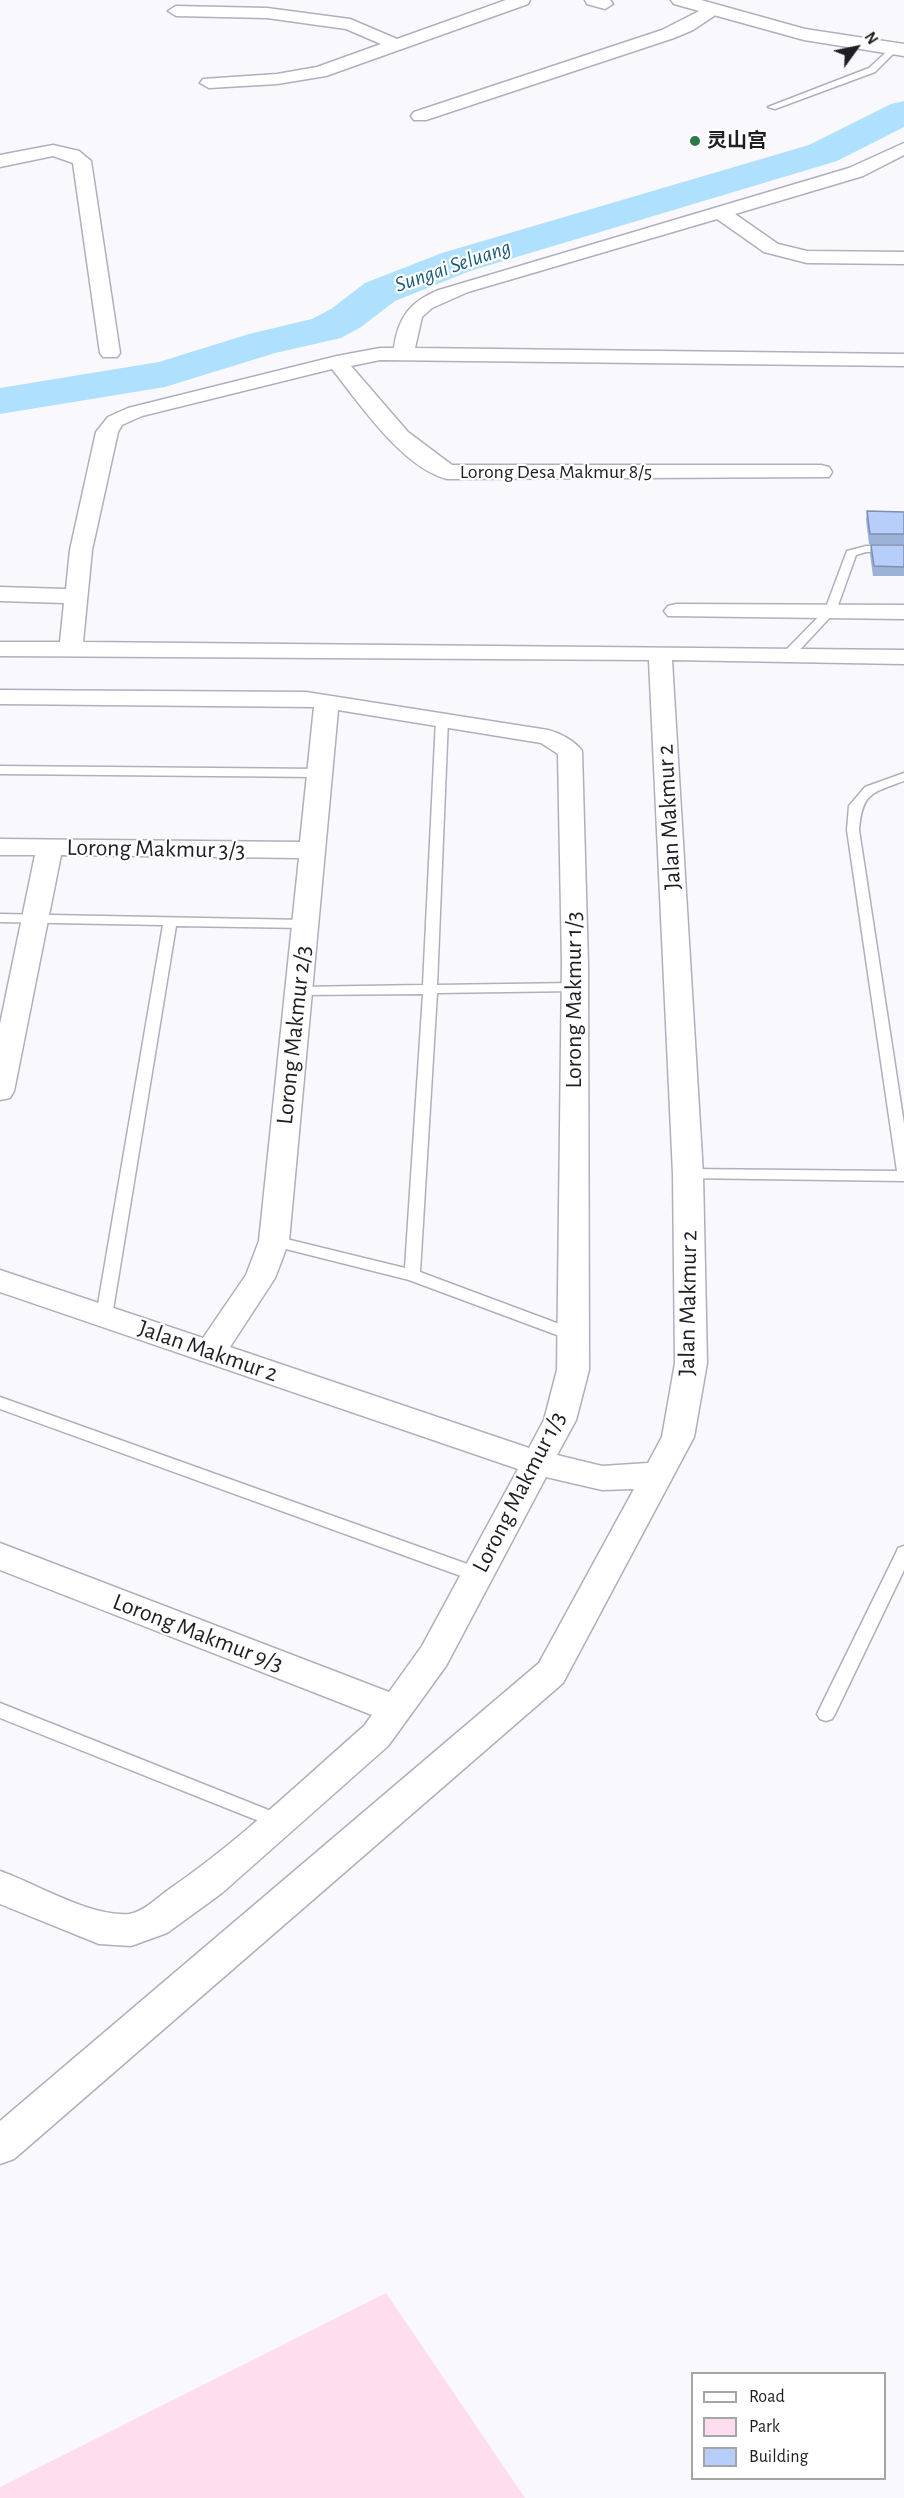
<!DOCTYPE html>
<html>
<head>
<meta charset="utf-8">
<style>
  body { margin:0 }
  #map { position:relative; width:904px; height:2498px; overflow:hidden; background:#f8f8fd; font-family:"Alegreya Sans",sans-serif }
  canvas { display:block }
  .legend { position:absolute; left:691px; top:2372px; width:195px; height:108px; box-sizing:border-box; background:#fff; border:2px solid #a5a5a7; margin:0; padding:8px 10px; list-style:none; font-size:18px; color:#1f1e23 }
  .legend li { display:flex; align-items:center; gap:12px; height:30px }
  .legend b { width:30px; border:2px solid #a5a5a7 }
  .north { position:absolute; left:826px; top:18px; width:60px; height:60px; -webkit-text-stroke:4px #fff; paint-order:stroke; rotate:57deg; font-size:16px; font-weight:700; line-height:24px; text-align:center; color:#1f1e23 }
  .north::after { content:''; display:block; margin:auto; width:21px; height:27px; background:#1f1e23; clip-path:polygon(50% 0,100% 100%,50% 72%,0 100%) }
</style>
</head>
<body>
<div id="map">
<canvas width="904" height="2498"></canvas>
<ul class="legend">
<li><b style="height:8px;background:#fff"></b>Road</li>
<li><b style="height:16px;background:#feddef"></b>Park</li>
<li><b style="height:16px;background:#b6cef9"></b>Building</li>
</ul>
<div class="north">N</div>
</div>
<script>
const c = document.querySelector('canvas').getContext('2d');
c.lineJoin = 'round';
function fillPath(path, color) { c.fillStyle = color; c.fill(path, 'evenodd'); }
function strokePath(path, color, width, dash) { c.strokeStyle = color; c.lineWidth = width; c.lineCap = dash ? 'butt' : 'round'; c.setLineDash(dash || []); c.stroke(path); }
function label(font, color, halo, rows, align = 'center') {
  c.font = font + ' "Alegreya Sans","Noto Sans SC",sans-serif'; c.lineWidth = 4.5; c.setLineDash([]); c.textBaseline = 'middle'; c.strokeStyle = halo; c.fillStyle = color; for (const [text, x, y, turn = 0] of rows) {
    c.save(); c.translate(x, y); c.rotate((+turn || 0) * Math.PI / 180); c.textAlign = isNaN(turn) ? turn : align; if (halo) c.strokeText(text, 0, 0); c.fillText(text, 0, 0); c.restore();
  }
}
fillPath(new Path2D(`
  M 386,2293 L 525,2498 L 0,2498 L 0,2487 Z`), '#feddef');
fillPath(new Path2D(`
  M 904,101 L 904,127 L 837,161 L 470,271 L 395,301 L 361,327 L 341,338 L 275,353 L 165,387 L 0,414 L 0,388 L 159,362 L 249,334 L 312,319 L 331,309 L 365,283 L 442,253 L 809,145 L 891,104 Z`), '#afe0fd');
const service = new Path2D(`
  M 893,46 L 897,49 L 896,51 L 875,72 L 775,109 L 768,107 L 869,68 Z
  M 866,546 L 904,546 L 904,552 L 866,552 L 856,555 L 836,611 L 792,658 L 784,658 L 784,652 L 825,610 L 847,551 Z
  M 442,715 L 448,719 L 437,985 L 575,983 L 582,987 L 575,991 L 437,993 L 420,1272 L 578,1331 L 581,1335 L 578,1339 L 573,1341 L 409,1280 L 274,1246 L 267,1241 L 274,1236 L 405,1268 L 423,994 L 299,995 L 292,991 L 299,987 L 423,985 L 436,719 Z
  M 0,766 L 320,769 L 326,773 L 320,777 L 0,774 Z
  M 904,773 L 904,781 C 871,793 862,793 859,830 L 904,1124 L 904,1181 L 683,1178 L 681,1174 L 688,1169 L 897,1171 L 847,830 L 849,806 L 865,787 Z
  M 0,914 L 305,920 L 312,924 L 305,928 L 176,926 L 112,1316 L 104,1322 L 96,1316 L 163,925 L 0,922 Z
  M 0,1397 L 484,1570 L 486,1575 L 484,1580 L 478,1582 L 472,1580 L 0,1409 Z
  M 904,1546 L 904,1570 L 835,1714 L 832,1719 L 826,1721 L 820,1719 L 817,1714 L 896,1553 L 898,1548 Z
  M 0,1703 L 286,1817 L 289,1822 L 286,1827 L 280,1830 L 274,1827 L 0,1718 Z`);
const minor = new Path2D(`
  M 506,0 L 530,0 L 528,4 L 326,76 L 277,84 L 209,88 L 200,83 L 203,79 L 277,74 L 317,67 L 381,44 L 346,29 L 267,18 L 176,16 L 168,11 L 176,6 L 267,8 L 350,19 L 397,39 Z
  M 585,0 L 610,0 L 613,4 L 605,9 L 587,4 Z
  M 711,5 L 719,10 L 717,14 L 693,30 L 674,38 L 426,120 L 414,120 L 411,116 L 414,112 L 662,30 Z
  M 904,143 L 904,155 L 863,176 L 735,214 L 778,244 L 807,251 L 904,252 L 904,264 L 807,263 L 764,252 L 717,219 L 468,292 L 432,308 L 422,317 L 415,348 L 904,354 L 904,366 L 380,360 L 351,366 L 408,432 L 452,465 L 821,465 L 829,467 L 832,472 L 829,477 L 447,479 C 402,467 360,404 332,369 L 142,416 L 122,425 L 118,432 L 92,550 L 83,642 L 904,650 L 904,664 L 672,660 L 703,1174 L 707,1363 L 694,1437 L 563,1683 L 14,2159 L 0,2164 L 0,2121 L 539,1663 L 634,1489 L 602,1490 L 546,1477 L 446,1666 L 388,1746 L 222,1893 L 167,1933 L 131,1946 L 99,1944 L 0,1904 L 0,1871 C 37,1884 90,1917 129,1914 C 143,1912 157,1898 168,1890 C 238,1842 300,1782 364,1726 L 372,1715 L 0,1570 L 0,1543 L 389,1692 L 422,1646 L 518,1469 L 0,1292 L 0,1270 L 203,1338 L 246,1275 L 259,1241 L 299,858 L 61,855 L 14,1091 L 10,1098 L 0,1100 L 0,1024 L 35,855 L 0,855 L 0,839 L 300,842 L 314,707 L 0,704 L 0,690 L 306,692 L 548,730 C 560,733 575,741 582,751 L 588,964 L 589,1370 L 576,1420 L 557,1455 L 602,1466 L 648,1463 L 662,1437 L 675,1363 L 673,1174 L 649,660 L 0,656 L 0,642 L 60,642 L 64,603 L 0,601 L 0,587 L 66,589 L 70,550 L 96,432 L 108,417 L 128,408 L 337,356 L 380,348 L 394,348 C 398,317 411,301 439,290 L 849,168 ZM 338,710 L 541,743 L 558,754 L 562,964 L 557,1370 L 544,1420 L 529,1448 L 230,1347 L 275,1278 L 289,1241 Z
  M 53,145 L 79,151 L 91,161 L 120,353 L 117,357 L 103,357 L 100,353 L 73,163 L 53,156 L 0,167 L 0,155 Z
  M 676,604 L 904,605 L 904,619 L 668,616 L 664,611 L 668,606 Z`);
const secondary = new Path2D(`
  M 671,0 L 701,0 L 805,29 L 904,44 L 904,56 L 804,40 L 674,4 Z`);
strokePath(service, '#b0afbc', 3);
strokePath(minor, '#b0afbc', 3);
strokePath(secondary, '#b0afbc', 3);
fillPath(service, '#fff');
fillPath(minor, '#fff');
fillPath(secondary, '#fff');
fillPath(new Path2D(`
  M 867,511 L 904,512 L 904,544 L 869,544 L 866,520 Z
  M 871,545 L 904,545 L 904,576 L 873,576 L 870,554 Z`), '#9db1d6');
const building = new Path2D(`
  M 867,511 L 904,512 L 904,534 L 870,534 Z
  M 871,545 L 904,545 L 904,567 L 874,566 Z`);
fillPath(building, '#b6cef9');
strokePath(building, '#7f90ae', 1.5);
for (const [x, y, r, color] of [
  [695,141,6,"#297848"]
]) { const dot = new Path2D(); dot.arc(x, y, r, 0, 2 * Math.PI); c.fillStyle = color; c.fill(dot); strokePath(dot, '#fff', 2); }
label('bold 20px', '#1f1e23', '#fff', [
  ["灵山宫",707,141]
], 'left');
label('20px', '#1f1e23', '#fff', [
  ["Lorong Desa Makmur 8/5",556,472]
]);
label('italic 22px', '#195b7c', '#fff', [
  ["Sungai Seluang",453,266,-19]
]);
label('24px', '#1f1e23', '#fff', [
  ["Jalan Makmur 2",669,817,-93],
  ["Lorong Makmur 3/3",156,849,1],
  ["Lorong Makmur 1/3",574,1000,-90],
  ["Lorong Makmur 2/3",294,1035,-84],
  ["Jalan Makmur 2",688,1303,-89],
  ["Jalan Makmur 2",208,1351,19],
  ["Lorong Makmur 1/3",519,1492,-63],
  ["Lorong Makmur 9/3",198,1633,21]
]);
</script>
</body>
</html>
